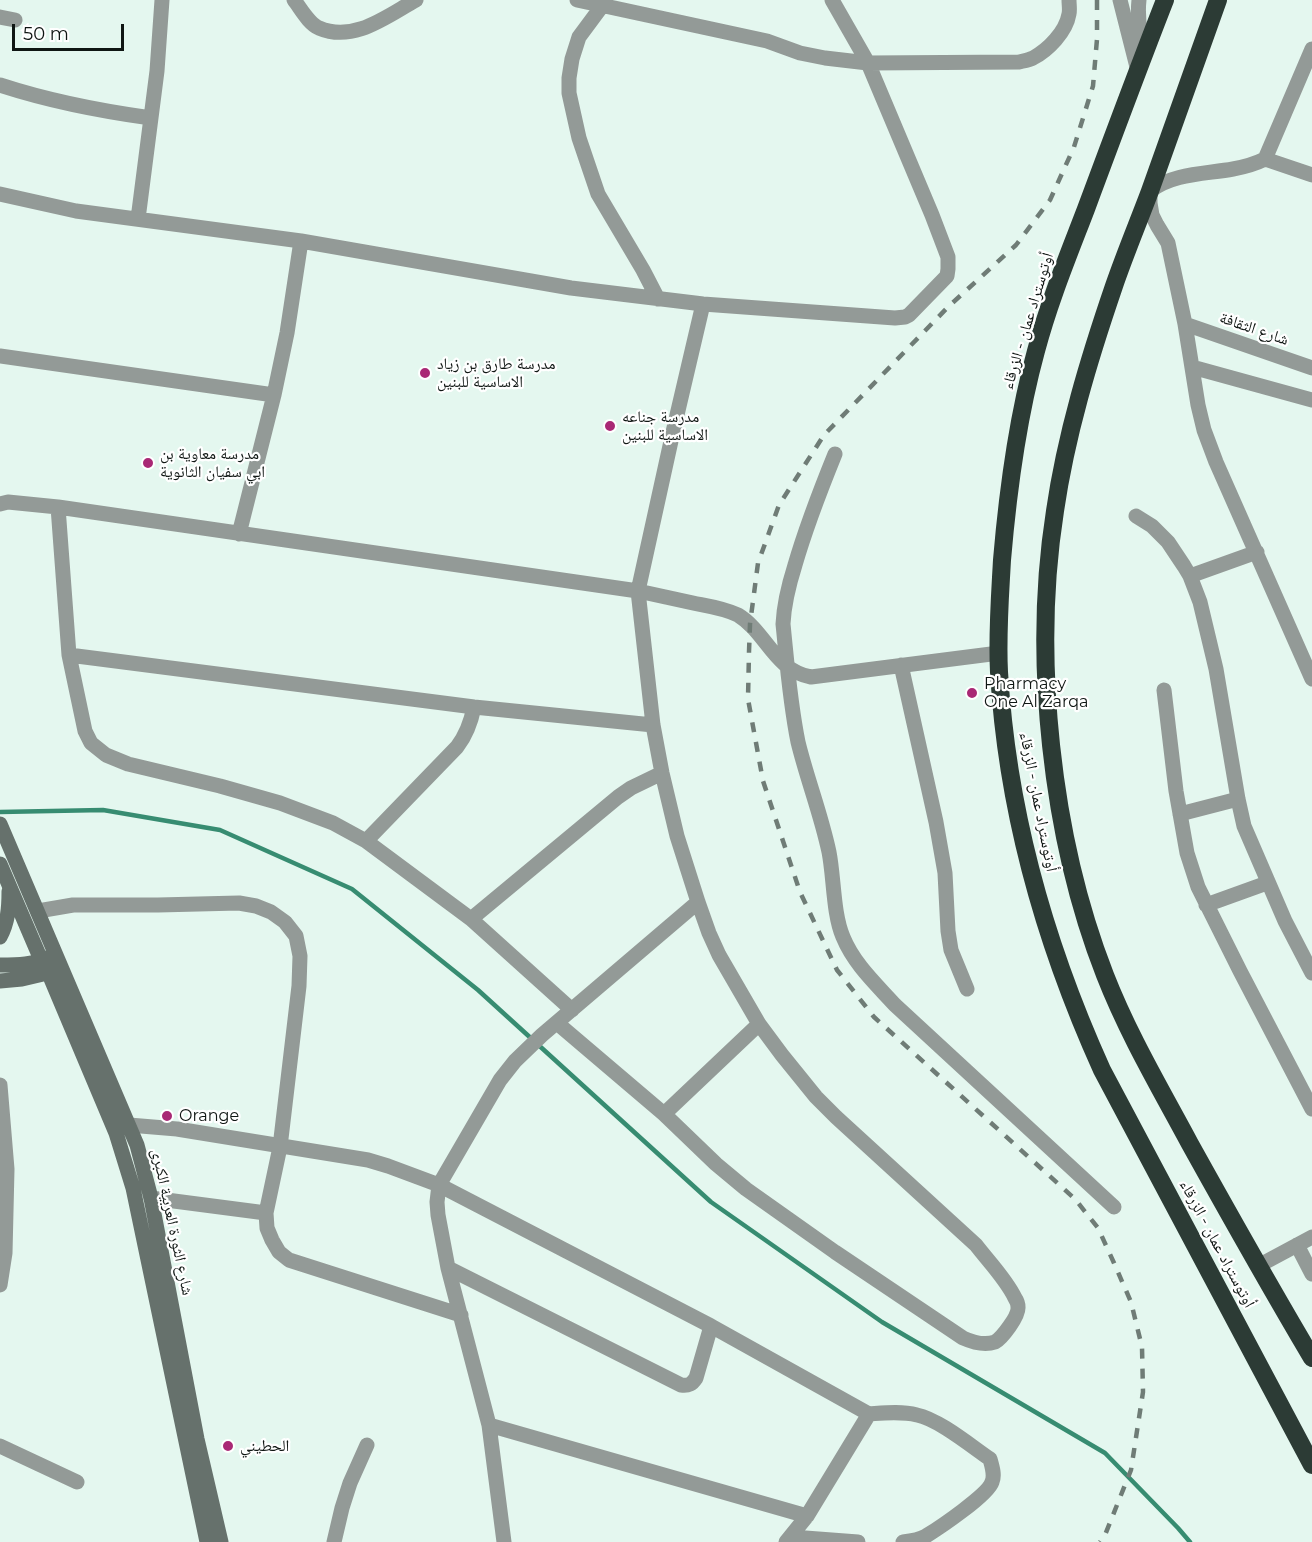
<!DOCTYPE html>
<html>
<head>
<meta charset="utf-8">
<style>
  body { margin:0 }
  #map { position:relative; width:1312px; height:1542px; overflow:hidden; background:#e4f7ef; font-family:Montserrat,sans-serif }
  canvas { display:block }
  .scale { position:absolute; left:12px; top:24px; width:112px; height:27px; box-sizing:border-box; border:3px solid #0f1613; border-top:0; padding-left:8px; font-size:18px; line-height:21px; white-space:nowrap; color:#0f1613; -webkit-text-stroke:4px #fff; paint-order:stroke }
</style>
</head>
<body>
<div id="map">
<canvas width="1312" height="1542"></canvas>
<div class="scale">50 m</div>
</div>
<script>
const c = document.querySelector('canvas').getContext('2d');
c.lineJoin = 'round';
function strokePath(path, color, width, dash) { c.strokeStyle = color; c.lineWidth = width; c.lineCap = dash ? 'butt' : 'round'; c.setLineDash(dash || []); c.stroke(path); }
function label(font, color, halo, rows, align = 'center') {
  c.font = font + ' Montserrat,"Noto Naskh Arabic",sans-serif'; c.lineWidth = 4.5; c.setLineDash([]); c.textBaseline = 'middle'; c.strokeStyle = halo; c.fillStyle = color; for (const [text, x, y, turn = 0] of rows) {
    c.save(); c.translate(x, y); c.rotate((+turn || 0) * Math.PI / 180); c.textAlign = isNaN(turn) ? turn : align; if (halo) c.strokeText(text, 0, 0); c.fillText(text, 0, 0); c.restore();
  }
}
strokePath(new Path2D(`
  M 0,812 L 103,810 L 220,830 L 352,889 L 478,990 L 711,1202 L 882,1322 L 1105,1453 L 1178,1528 L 1190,1542`), '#378c71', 4.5);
strokePath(new Path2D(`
  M 294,0 C 301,9 309,24 319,28 C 354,43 387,16 416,0
  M 577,0 L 767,41 L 800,53 L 825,58 L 868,63 L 1019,62 C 1023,61 1029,60 1033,58 C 1048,50 1066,32 1069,14 C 1070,10 1069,5 1069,0
  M 1120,0 L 1138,71
  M 1139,0 C 1137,18 1140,35 1145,53
  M 602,6 L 579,37 L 572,59 L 569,78 L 569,93 L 579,138 L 598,194 L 643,270 L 658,299
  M 0,17 L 15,20
  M 1312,49 L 1265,159 C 1255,164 1244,167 1233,169 C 1206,174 1173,173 1150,191 L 1150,203 L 1152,215 L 1157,225 L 1168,243 L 1185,324 L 1198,405 L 1204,430 L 1216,462 L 1312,679
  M 0,85 C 49,101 100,111 151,118
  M 1265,159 L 1312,175
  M 0,194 L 76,211 L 301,241 L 571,288 L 703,304 L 895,318 L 905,317 L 909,315 L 947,276 L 948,269 L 948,257 L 932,215 L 868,63 L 832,0
  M 138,219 L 157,71 L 162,0
  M 1185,324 L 1312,368
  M 0,356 L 274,395
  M 1192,367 L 1312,400
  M 835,454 C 820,491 806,527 795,565 C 789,584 784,603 783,624 C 787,663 790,703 798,742 C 807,779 821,814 829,852 C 834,877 833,914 843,937 C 854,964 876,984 895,1005 L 1114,1207
  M 0,504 L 8,502 L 58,507 L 638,591 C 657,595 675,599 693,603 C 708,606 724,608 738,615 C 766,632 775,671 811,677 L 999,653
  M 58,507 L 69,655 L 85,731 L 91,743 L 106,755 L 128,764 L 220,786 L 280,803 L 333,823 L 366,841 L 471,919 L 572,1010
  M 1136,516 L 1152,526 L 1168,542 L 1184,566 L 1190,576 L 1200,602 L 1216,669 L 1238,799 L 1244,826 L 1285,921 L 1312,973
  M 239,534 L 274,395 L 287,333 L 301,241
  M 1190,576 L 1257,552
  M 69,655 L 474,707 L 653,725
  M 901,665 L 936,822 L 945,873 L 948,931 L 951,950 L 967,989
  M 1164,690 L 1176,791 L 1187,853 L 1198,887 L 1240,971 L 1312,1109
  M 1180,814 L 1238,799
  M 366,841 L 457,747 C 467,734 471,722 474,707
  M 1206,905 L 1267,883
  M 38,911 L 73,905 L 158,905 L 239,903 L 256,906 L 271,912 L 285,922 L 296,936 L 300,956 L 299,986 L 280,1147 L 266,1213 L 267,1228 L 272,1240 L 279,1252 L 289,1260 L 461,1315
  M 471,919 L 618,797 L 631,788 L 662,773
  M 557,1023 L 664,1114 L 716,1164 L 746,1189 L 835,1252 L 963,1338 C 972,1342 984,1346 995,1342 C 1002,1338 1019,1316 1018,1307 C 1018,1304 1017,1301 1015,1298 C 1006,1279 989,1262 976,1245 L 836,1117 L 816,1097 L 782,1055 L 759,1024 L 719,955 L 709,933 L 698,902 L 677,836 L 662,773 L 653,725 L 638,591 L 673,432 L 703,304
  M 0,1085 L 7,1169 L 5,1253 L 0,1285
  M 664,1114 L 759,1024
  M 129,1125 L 177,1129 L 368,1160 L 388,1166 L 439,1185 L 711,1326 L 869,1414 L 807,1516 L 786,1542
  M 151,1198 L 266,1213
  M 1297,1245 L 1312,1274
  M 1258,1266 L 1312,1237
  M 448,1268 L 681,1385 C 689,1386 692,1384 696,1378 L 711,1326
  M 869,1414 C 884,1413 901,1411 917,1415 C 938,1419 971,1446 990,1459 C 992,1466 995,1475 992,1482 C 988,1495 939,1528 926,1536 C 919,1540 911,1541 903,1542
  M 489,1425 L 807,1516
  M 0,1446 L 77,1482
  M 792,1537 L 858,1542
  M 334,1542 L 342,1508 L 350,1483 L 367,1445
  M 504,1542 L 489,1425 L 448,1268 L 438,1215 L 437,1202 L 439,1185 L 500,1080 L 515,1061 L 542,1035 L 698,902`), '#939a97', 15);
strokePath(new Path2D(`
  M 0,824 L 137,1145 L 151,1198 L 197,1439 L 221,1542
  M 0,864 L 42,962 L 49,974 L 116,1133 L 133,1188 L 207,1542
  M 0,937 C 8,922 9,908 9,891
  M 0,965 C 17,965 34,965 50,957
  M 0,981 L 22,979 L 56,971`), '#66716c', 15);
strokePath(new Path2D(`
  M 1165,0 C 1138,69 1112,139 1086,209 C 1068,256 1049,302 1036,351 C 1017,420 1008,489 1002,560 C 1000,597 997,634 999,672 C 1007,810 1045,944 1102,1070 L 1312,1465
  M 1218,0 C 1195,64 1173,128 1150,191 C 1138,223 1125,254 1114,286 C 1089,359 1066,435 1055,511 C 1032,657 1051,837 1105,975 C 1128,1034 1160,1088 1190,1144 C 1230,1216 1270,1287 1312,1358`), '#2c3b35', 18);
strokePath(new Path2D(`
  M 1097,0 L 1097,39 L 1093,86 L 1074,147 L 1050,200 L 1016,245 L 948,307 L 824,435 L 779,505 L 758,563 L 750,624 L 749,652 L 748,699 L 763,781 L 800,892 L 837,970 L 874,1017 L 1075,1199 L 1098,1228 L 1114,1263 L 1131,1302 L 1142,1347 L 1143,1392 L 1131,1470 L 1105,1535 L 1100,1542`), '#6f7c76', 4.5, [10, 10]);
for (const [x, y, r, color] of [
  [425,373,6,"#a92875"],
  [610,426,6,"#a92875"],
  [148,463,6,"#a92875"],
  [972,693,6,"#a92875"],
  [167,1116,6,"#a92875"],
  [228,1446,6,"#a92875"]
]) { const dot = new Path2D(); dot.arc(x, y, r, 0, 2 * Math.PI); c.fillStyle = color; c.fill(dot); strokePath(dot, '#fff', 2); }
label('16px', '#0f1613', '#fff', [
  ["أوتوستراد عمان - الزرقاء",1028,321,-73],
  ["شارع الثقافة",1254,329,19],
  ["أوتوستراد عمان - الزرقاء",1038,802,79],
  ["شارع الثورة العربية الكبرى",172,1222,78],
  ["أوتوستراد عمان - الزرقاء",1217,1244,62]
]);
label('16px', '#0f1613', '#fff', [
  ["مدرسة طارق بن زياد",437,364],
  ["الاساسية للبنين",437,382],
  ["مدرسة جناعه",622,417],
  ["الاساسية للبنين",622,435],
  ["مدرسة معاوية بن",160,454],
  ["ابي سفيان الثانوية",160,472],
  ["Pharmacy",984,684],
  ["One Al Zarqa",984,702],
  ["Orange",179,1116],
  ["الحطيني",240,1446]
], 'left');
</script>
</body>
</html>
